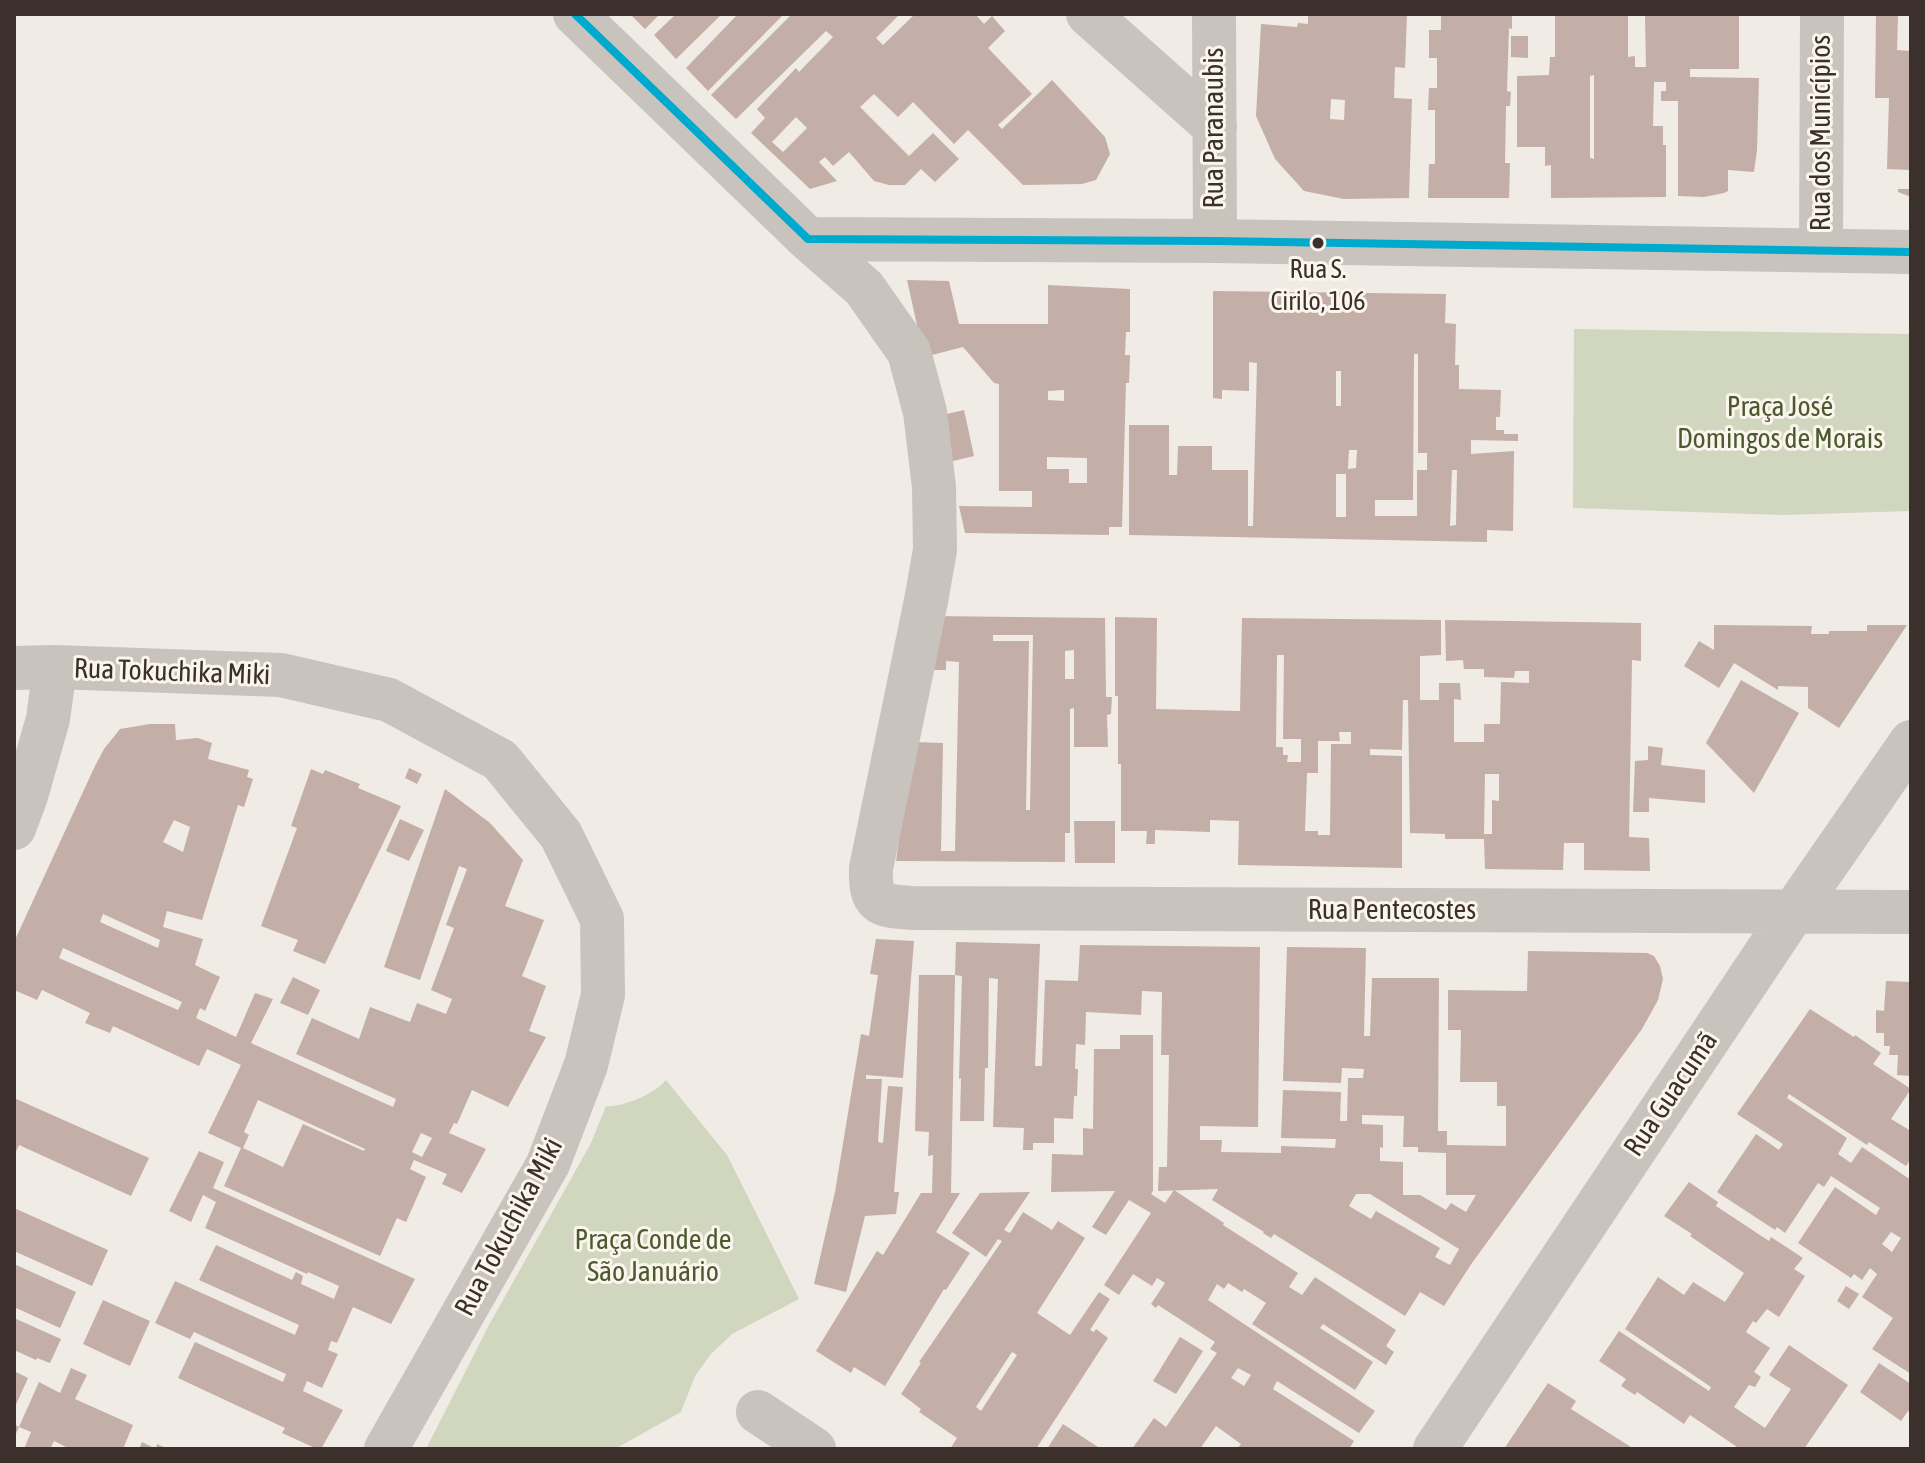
<!DOCTYPE html>
<html>
<head>
<meta charset="utf-8">
<style>
  body { margin:0 }
  #map { position:relative; width:1925px; height:1463px; overflow:hidden; background:#f0ebe5; font-family:"Asap Condensed",sans-serif }
  canvas { display:block }
  .frame { position:absolute; inset:0; border:16px solid #3b302b; pointer-events:none }
</style>
</head>
<body>
<div id="map">
<canvas width="1925" height="1463"></canvas>
<div class="frame"></div>
</div>
<script>
const c = document.querySelector('canvas').getContext('2d');
c.lineJoin = 'round';
function fillPath(path, color) { c.fillStyle = color; c.fill(path, 'evenodd'); }
function strokePath(path, color, width, dash) { c.strokeStyle = color; c.lineWidth = width; c.lineCap = dash ? 'butt' : 'round'; c.setLineDash(dash || []); c.stroke(path); }
function label(font, color, halo, rows, align = 'center') {
  c.font = font + ' "Asap Condensed",sans-serif'; c.lineWidth = 6; c.setLineDash([]); c.textBaseline = 'middle'; c.strokeStyle = halo; c.fillStyle = color; for (const [text, x, y, turn = 0] of rows) {
    c.save(); c.translate(x, y); c.rotate((+turn || 0) * Math.PI / 180); c.textAlign = isNaN(turn) ? turn : align; if (halo) c.strokeText(text, 0, 0); c.fillText(text, 0, 0); c.restore();
  }
}
fillPath(new Path2D(`
  M 1574,329 L 1911,334 L 1911,511 L 1783,515 L 1573,508 Z
  M 666,1080 L 727,1155 L 799,1299 L 732,1334 L 711,1354 L 695,1376 L 681,1412 L 615,1449 L 426,1449 L 489,1325 L 591,1143 L 606,1106 C 622,1108 656,1093 666,1080 Z`), '#d1d6bf');
fillPath(new Path2D(`
  M 630,14 L 660,14 L 645,29 Z
  M 676,14 L 722,14 L 676,59 L 654,35 Z
  M 738,14 L 784,14 L 708,91 L 686,68 Z
  M 792,14 L 900,14 L 876,38 L 883,45 L 915,14 L 975,14 L 984,24 L 992,16 L 1005,31 L 988,48 L 1032,94 L 998,125 L 1002,129 L 1052,80 L 1105,137 L 1110,154 L 1096,180 L 1082,184 L 1023,185 L 968,130 L 954,144 L 913,102 L 898,117 L 874,94 L 860,107 L 909,156 L 933,133 L 959,159 L 935,182 L 921,169 L 905,185 L 889,185 L 874,181 L 849,152 L 833,166 L 825,157 L 819,162 L 837,181 L 810,189 L 751,133 L 765,118 L 757,109 L 796,68 L 799,72 L 833,37 L 826,31 L 736,119 L 711,95 ZM 796,117 L 807,128 L 783,152 L 772,142 Z
  M 1308,14 L 1407,14 L 1405,68 L 1395,67 L 1394,98 L 1412,99 L 1409,198 L 1344,199 L 1304,191 L 1275,159 L 1256,116 L 1261,24 L 1297,27 L 1298,23 L 1308,24 ZM 1331,99 L 1345,100 L 1344,120 L 1330,119 Z
  M 1441,14 L 1512,14 L 1512,29 L 1509,28 L 1507,91 L 1511,92 L 1510,106 L 1506,106 L 1505,163 L 1510,163 L 1509,198 L 1428,198 L 1429,164 L 1435,164 L 1435,110 L 1428,110 L 1429,88 L 1437,88 L 1437,58 L 1429,58 L 1429,30 L 1441,30 Z
  M 1555,14 L 1628,14 L 1628,57 L 1635,56 L 1635,67 L 1646,67 L 1645,14 L 1739,14 L 1739,69 L 1690,69 L 1690,77 L 1759,78 L 1757,150 L 1754,172 L 1728,170 L 1728,191 L 1724,193 L 1704,197 L 1678,196 L 1678,101 L 1661,101 L 1661,91 L 1666,91 L 1666,82 L 1654,82 L 1653,126 L 1663,126 L 1663,145 L 1666,145 L 1666,197 L 1551,198 L 1551,165 L 1545,166 L 1545,147 L 1517,147 L 1517,76 L 1549,75 L 1550,57 L 1555,57 ZM 1594,75 L 1594,159 L 1590,158 L 1590,76 Z
  M 1876,14 L 1898,14 L 1897,50 L 1911,51 L 1911,170 L 1887,169 L 1889,98 L 1875,98 Z
  M 1511,36 L 1528,36 L 1528,58 L 1511,57 Z
  M 1898,189 L 1911,189 L 1911,197 L 1898,192 Z
  M 907,280 L 949,281 L 959,324 L 1048,324 L 1048,285 L 1130,289 L 1130,332 L 1126,332 L 1125,355 L 1130,355 L 1129,383 L 1126,383 L 1122,527 L 1109,527 L 1109,535 L 965,533 L 959,506 L 1032,507 L 1032,491 L 999,491 L 999,384 L 994,383 L 963,347 L 924,357 ZM 1064,390 L 1064,401 L 1048,400 L 1048,391 ZM 1047,457 L 1087,458 L 1087,483 L 1069,483 L 1069,469 L 1047,469 Z
  M 1213,291 L 1446,294 L 1445,323 L 1456,324 L 1455,365 L 1459,365 L 1459,389 L 1501,390 L 1500,417 L 1496,417 L 1496,430 L 1504,430 L 1504,434 L 1518,434 L 1518,441 L 1471,440 L 1471,454 L 1514,451 L 1513,531 L 1487,530 L 1487,542 L 1129,535 L 1129,425 L 1169,425 L 1169,475 L 1177,475 L 1178,446 L 1212,446 L 1212,470 L 1248,470 L 1248,526 L 1253,526 L 1257,363 L 1249,362 L 1249,391 L 1222,390 L 1222,399 L 1213,398 ZM 1414,354 L 1418,354 L 1418,453 L 1427,453 L 1427,470 L 1417,470 L 1417,516 L 1375,516 L 1375,500 L 1413,500 ZM 1336,371 L 1341,371 L 1341,406 L 1336,406 ZM 1349,450 L 1357,450 L 1356,468 L 1348,469 ZM 1452,470 L 1457,470 L 1456,525 L 1450,526 ZM 1336,474 L 1346,474 L 1346,517 L 1336,517 Z
  M 964,410 L 974,456 L 949,462 L 938,416 Z
  M 931,616 L 1105,618 L 1106,697 L 1112,697 L 1111,714 L 1107,715 L 1108,747 L 1074,747 L 1074,708 L 1070,709 L 1070,833 L 1065,833 L 1065,862 L 896,861 L 913,742 L 943,743 L 941,851 L 955,851 L 959,662 L 946,661 L 946,670 L 924,670 ZM 993,635 L 1033,635 L 1030,810 L 1026,810 L 1029,641 L 993,641 ZM 1074,650 L 1074,679 L 1065,679 L 1065,651 Z
  M 1115,617 L 1157,618 L 1156,709 L 1240,711 L 1242,618 L 1441,620 L 1441,655 L 1420,656 L 1420,700 L 1439,700 L 1439,683 L 1460,683 L 1461,700 L 1454,699 L 1454,742 L 1484,742 L 1484,724 L 1500,724 L 1501,682 L 1529,683 L 1529,671 L 1515,671 L 1514,678 L 1484,677 L 1484,669 L 1464,669 L 1463,660 L 1446,661 L 1445,620 L 1641,623 L 1641,661 L 1632,660 L 1629,837 L 1649,838 L 1650,871 L 1584,870 L 1584,843 L 1564,843 L 1563,870 L 1485,869 L 1484,839 L 1445,839 L 1445,834 L 1410,833 L 1408,700 L 1403,700 L 1402,750 L 1370,749 L 1370,755 L 1402,756 L 1402,868 L 1238,865 L 1239,821 L 1210,820 L 1210,832 L 1155,830 L 1155,844 L 1146,844 L 1147,831 L 1121,831 L 1121,764 L 1118,764 L 1118,696 L 1115,696 ZM 1277,655 L 1284,655 L 1283,739 L 1301,739 L 1301,762 L 1287,762 L 1288,755 L 1283,755 L 1283,747 L 1276,747 ZM 1339,732 L 1351,732 L 1351,744 L 1331,744 L 1330,835 L 1318,835 L 1318,831 L 1305,831 L 1307,773 L 1318,773 L 1318,741 L 1340,741 ZM 1485,774 L 1499,774 L 1499,801 L 1492,800 L 1492,834 L 1484,834 Z
  M 1714,625 L 1812,626 L 1811,634 L 1829,634 L 1829,631 L 1867,631 L 1867,625 L 1907,625 L 1839,728 L 1808,708 L 1808,687 L 1778,686 L 1778,690 L 1734,663 L 1719,688 L 1684,666 L 1699,641 L 1714,650 Z
  M 1741,680 L 1799,713 L 1754,793 L 1706,743 Z
  M 150,724 L 175,724 L 176,740 L 198,738 L 212,743 L 208,759 L 249,770 L 247,777 L 253,779 L 244,807 L 238,805 L 202,920 L 167,911 L 163,927 L 203,939 L 195,965 L 220,977 L 205,1011 L 200,1008 L 196,1018 L 236,1037 L 255,993 L 273,999 L 251,1043 L 393,1107 L 396,1099 L 296,1054 L 312,1018 L 359,1039 L 370,1007 L 410,1022 L 417,1003 L 446,1014 L 452,999 L 431,990 L 454,928 L 446,925 L 467,869 L 459,866 L 420,980 L 384,967 L 445,789 L 490,823 L 523,860 L 505,906 L 544,920 L 522,976 L 546,986 L 529,1031 L 546,1037 L 508,1107 L 472,1090 L 457,1124 L 454,1123 L 449,1133 L 486,1149 L 462,1193 L 442,1184 L 447,1174 L 414,1160 L 410,1169 L 426,1177 L 406,1222 L 397,1218 L 380,1256 L 224,1186 L 241,1148 L 208,1133 L 241,1065 L 207,1049 L 199,1066 L 113,1026 L 110,1033 L 85,1023 L 90,1013 L 42,990 L 37,1000 L 14,990 L 14,942 L 94,768 L 104,749 L 120,729 ZM 174,820 L 190,827 L 183,852 L 163,842 ZM 103,914 L 160,940 L 158,948 L 100,922 ZM 63,948 L 182,1002 L 178,1010 L 59,958 ZM 258,1100 L 365,1149 L 364,1151 L 303,1124 L 283,1167 L 243,1148 L 249,1135 L 244,1132 ZM 421,1133 L 432,1138 L 422,1157 L 412,1152 Z
  M 1648,746 L 1663,748 L 1661,765 L 1705,770 L 1705,803 L 1649,798 L 1649,812 L 1633,812 L 1635,761 L 1648,760 Z
  M 409,768 L 422,774 L 417,784 L 405,778 Z
  M 311,769 L 323,774 L 325,770 L 360,784 L 358,788 L 401,806 L 325,964 L 293,951 L 298,940 L 261,926 L 297,828 L 291,826 Z
  M 400,819 L 424,830 L 409,861 L 386,851 Z
  M 1074,821 L 1115,821 L 1115,863 L 1075,863 Z
  M 876,939 L 914,941 L 903,1078 L 866,1075 L 866,1079 L 882,1079 L 878,1142 L 883,1143 L 888,1086 L 903,1087 L 894,1192 L 899,1192 L 896,1214 L 865,1216 L 846,1292 L 814,1284 L 835,1192 L 861,1034 L 869,1036 L 878,975 L 870,974 Z
  M 956,942 L 1040,944 L 1035,1066 L 1042,1066 L 1045,980 L 1078,981 L 1080,945 L 1260,947 L 1258,1127 L 1200,1126 L 1200,1140 L 1222,1140 L 1221,1152 L 1281,1153 L 1281,1146 L 1335,1148 L 1336,1139 L 1281,1138 L 1283,1090 L 1341,1092 L 1340,1121 L 1347,1121 L 1348,1078 L 1363,1078 L 1364,1069 L 1342,1068 L 1341,1083 L 1283,1081 L 1287,947 L 1366,948 L 1364,1036 L 1370,1036 L 1372,978 L 1439,978 L 1438,1131 L 1447,1131 L 1447,1145 L 1506,1146 L 1506,1106 L 1497,1106 L 1497,1082 L 1460,1082 L 1461,1030 L 1448,1030 L 1448,990 L 1527,991 L 1528,951 L 1647,953 L 1654,956 L 1660,966 L 1663,979 L 1658,1000 L 1642,1029 L 1472,1263 L 1444,1306 L 1420,1292 L 1405,1316 L 1274,1234 L 1271,1238 L 1263,1233 L 1264,1232 L 1212,1200 L 1218,1189 L 1158,1191 L 1159,1167 L 1167,1167 L 1169,1055 L 1161,1055 L 1162,992 L 1142,991 L 1141,1015 L 1086,1012 L 1085,1045 L 1076,1044 L 1075,1069 L 1078,1069 L 1077,1096 L 1074,1096 L 1073,1119 L 1054,1118 L 1054,1143 L 1033,1143 L 1033,1150 L 1023,1150 L 1024,1128 L 993,1127 L 998,979 L 989,978 L 988,1068 L 985,1068 L 984,1121 L 960,1121 L 961,1078 L 959,1079 L 962,976 L 955,975 ZM 1362,1115 L 1404,1116 L 1403,1147 L 1418,1147 L 1418,1152 L 1446,1153 L 1446,1195 L 1476,1195 L 1466,1212 L 1451,1203 L 1446,1210 L 1420,1195 L 1403,1195 L 1403,1162 L 1380,1161 L 1380,1147 L 1383,1148 L 1383,1125 L 1362,1124 ZM 1356,1194 L 1370,1194 L 1459,1249 L 1450,1265 L 1435,1257 L 1440,1248 L 1376,1211 L 1371,1219 L 1349,1206 Z
  M 919,975 L 955,975 L 951,1193 L 960,1193 L 936,1232 L 970,1253 L 946,1290 L 944,1289 L 885,1386 L 854,1367 L 851,1373 L 816,1351 L 877,1251 L 883,1255 L 921,1193 L 932,1193 L 933,1155 L 928,1156 L 929,1132 L 915,1131 Z
  M 293,977 L 320,990 L 308,1015 L 280,1003 Z
  M 1886,981 L 1911,982 L 1911,1076 L 1897,1075 L 1898,1055 L 1889,1055 L 1890,1046 L 1884,1046 L 1884,1033 L 1876,1033 L 1876,1010 L 1884,1011 Z
  M 1810,1009 L 1854,1037 L 1855,1035 L 1881,1053 L 1873,1064 L 1911,1089 L 1891,1119 L 1911,1131 L 1911,1159 L 1906,1166 L 1869,1142 L 1867,1145 L 1789,1094 L 1787,1098 L 1847,1138 L 1838,1154 L 1851,1163 L 1862,1147 L 1911,1180 L 1911,1374 L 1872,1349 L 1893,1318 L 1862,1297 L 1877,1274 L 1870,1268 L 1862,1280 L 1854,1274 L 1851,1278 L 1798,1243 L 1835,1187 L 1876,1215 L 1880,1208 L 1831,1176 L 1824,1187 L 1818,1183 L 1785,1233 L 1777,1227 L 1775,1230 L 1717,1192 L 1756,1134 L 1779,1150 L 1783,1144 L 1737,1114 ZM 1891,1232 L 1901,1238 L 1892,1252 L 1882,1244 Z
  M 1120,1035 L 1153,1035 L 1153,1191 L 1151,1194 L 1165,1203 L 1174,1190 L 1224,1223 L 1223,1225 L 1298,1273 L 1289,1287 L 1302,1295 L 1315,1277 L 1396,1330 L 1386,1346 L 1394,1352 L 1386,1365 L 1323,1324 L 1320,1328 L 1373,1362 L 1355,1390 L 1252,1324 L 1266,1303 L 1244,1289 L 1242,1292 L 1228,1283 L 1224,1289 L 1217,1284 L 1208,1300 L 1375,1411 L 1359,1433 L 1277,1381 L 1273,1389 L 1354,1441 L 1349,1449 L 1237,1449 L 1241,1444 L 1216,1426 L 1200,1449 L 1132,1449 L 1154,1418 L 1166,1427 L 1217,1353 L 1210,1349 L 1215,1342 L 1158,1305 L 1156,1308 L 1151,1304 L 1165,1283 L 1157,1278 L 1152,1286 L 1133,1274 L 1119,1295 L 1104,1285 L 1151,1213 L 1129,1200 L 1106,1235 L 1092,1227 L 1115,1191 L 1051,1192 L 1052,1154 L 1083,1155 L 1083,1128 L 1093,1129 L 1094,1049 L 1120,1049 ZM 1238,1368 L 1251,1375 L 1244,1386 L 1231,1378 Z
  M 14,1098 L 149,1158 L 131,1196 L 19,1145 L 14,1156 Z
  M 199,1151 L 224,1162 L 213,1188 L 415,1279 L 391,1324 L 353,1307 L 337,1343 L 331,1341 L 328,1350 L 338,1354 L 322,1388 L 307,1381 L 303,1391 L 343,1410 L 321,1449 L 317,1449 L 282,1433 L 285,1428 L 178,1378 L 195,1342 L 283,1382 L 286,1374 L 194,1332 L 190,1339 L 155,1323 L 175,1281 L 295,1335 L 299,1325 L 199,1280 L 216,1245 L 292,1280 L 296,1272 L 303,1276 L 301,1284 L 334,1299 L 339,1286 L 308,1272 L 307,1274 L 205,1228 L 216,1202 L 203,1195 L 191,1222 L 169,1211 Z
  M 1689,1182 L 1718,1202 L 1716,1206 L 1769,1241 L 1771,1237 L 1803,1258 L 1794,1269 L 1805,1276 L 1779,1317 L 1767,1309 L 1756,1323 L 1753,1321 L 1746,1332 L 1770,1348 L 1754,1372 L 1761,1377 L 1755,1387 L 1749,1385 L 1734,1407 L 1765,1428 L 1791,1389 L 1769,1375 L 1789,1345 L 1848,1385 L 1804,1449 L 1740,1449 L 1690,1415 L 1684,1424 L 1637,1392 L 1635,1395 L 1621,1386 L 1626,1379 L 1599,1361 L 1619,1331 L 1709,1391 L 1711,1387 L 1625,1329 L 1658,1277 L 1684,1295 L 1693,1282 L 1725,1302 L 1744,1273 L 1690,1236 L 1692,1234 L 1664,1216 Z
  M 1030,1192 L 1004,1230 L 1010,1233 L 1023,1212 L 1052,1230 L 1058,1221 L 1085,1238 L 1037,1313 L 1070,1335 L 1099,1292 L 1110,1299 L 1090,1330 L 1094,1332 L 1096,1329 L 1108,1338 L 1036,1449 L 950,1449 L 957,1438 L 919,1412 L 921,1409 L 901,1394 L 921,1363 L 919,1362 L 1002,1241 L 998,1239 L 986,1257 L 952,1233 L 980,1193 ZM 1012,1352 L 1017,1355 L 981,1411 L 976,1407 Z
  M 14,1208 L 108,1250 L 92,1286 L 14,1251 Z
  M 14,1264 L 76,1292 L 60,1328 L 14,1307 Z
  M 1846,1286 L 1859,1294 L 1849,1309 L 1837,1301 Z
  M 103,1300 L 150,1321 L 130,1366 L 83,1344 Z
  M 14,1318 L 61,1339 L 50,1363 L 37,1358 L 36,1360 L 14,1350 Z
  M 1180,1337 L 1203,1351 L 1176,1394 L 1153,1381 Z
  M 1879,1363 L 1911,1384 L 1911,1413 L 1908,1411 L 1901,1421 L 1860,1392 Z
  M 71,1368 L 87,1375 L 75,1399 L 133,1425 L 123,1449 L 70,1449 L 54,1441 L 50,1449 L 24,1449 L 31,1432 L 19,1427 L 14,1438 L 14,1424 L 19,1427 L 39,1382 L 60,1393 Z
  M 14,1371 L 28,1378 L 14,1409 Z
  M 1548,1383 L 1576,1401 L 1571,1409 L 1634,1449 L 1504,1449 Z
  M 1063,1424 L 1101,1449 L 1047,1449 Z
  M 142,1442 L 156,1449 L 157,1444 L 168,1449 L 139,1449 Z`), '#c3afa7');
strokePath(new Path2D(`
  M 575,14 L 808,239 L 1215,241 L 1911,252
  M 1088,14 L 1215,127
  M 1214,14 L 1215,241
  M 808,239 L 864,288 L 909,352 L 925,412 L 934,487 L 935,550 L 926,601 L 871,868 C 870,904 878,906 912,908 L 1911,912
  M 1821,251 L 1822,14
  M 14,668 L 55,667 L 281,675 L 389,700 L 500,760 L 561,835 L 602,919 L 603,995 L 586,1065 L 548,1164 L 386,1449
  M 14,828 L 26,796 L 48,719 L 55,667
  M 758,1412 L 814,1449
  M 1435,1449 L 1794,911 L 1911,742`), '#c9c3be', 44);
strokePath(new Path2D(`
  M 575,14 L 808,239 L 1215,241 L 1911,252`), '#00a9ce', 8);
for (const [x, y, r, color] of [
  [1318,243,7,"#3b302b"]
]) { const dot = new Path2D(); dot.arc(x, y, r, 0, 2 * Math.PI); c.fillStyle = color; c.fill(dot); strokePath(dot, '#fbf5ee', 3); }
label('26px', '#3b302b', '#fbf5ee', [
  ["Rua S.",1318,270],
  ["Cirilo, 106",1318,302]
]);
label('28px', '#3b302b', '#fbf5ee', [
  ["Rua Paranaubis",1214,128,-90],
  ["Rua dos Municípios",1821,133,-90],
  ["Rua Tokuchika Miki",172,672,2],
  ["Rua Pentecostes",1392,910],
  ["Rua Guacumã",1671,1094,-56],
  ["Rua Tokuchika Miki",509,1227,-62]
]);
label('28px', '#4a5a2e', '#fbf5ee', [
  ["Praça José",1780,407],
  ["Domingos de Morais",1780,439],
  ["Praça Conde de",653,1240],
  ["São Januário",653,1272]
]);
</script>
</body>
</html>
